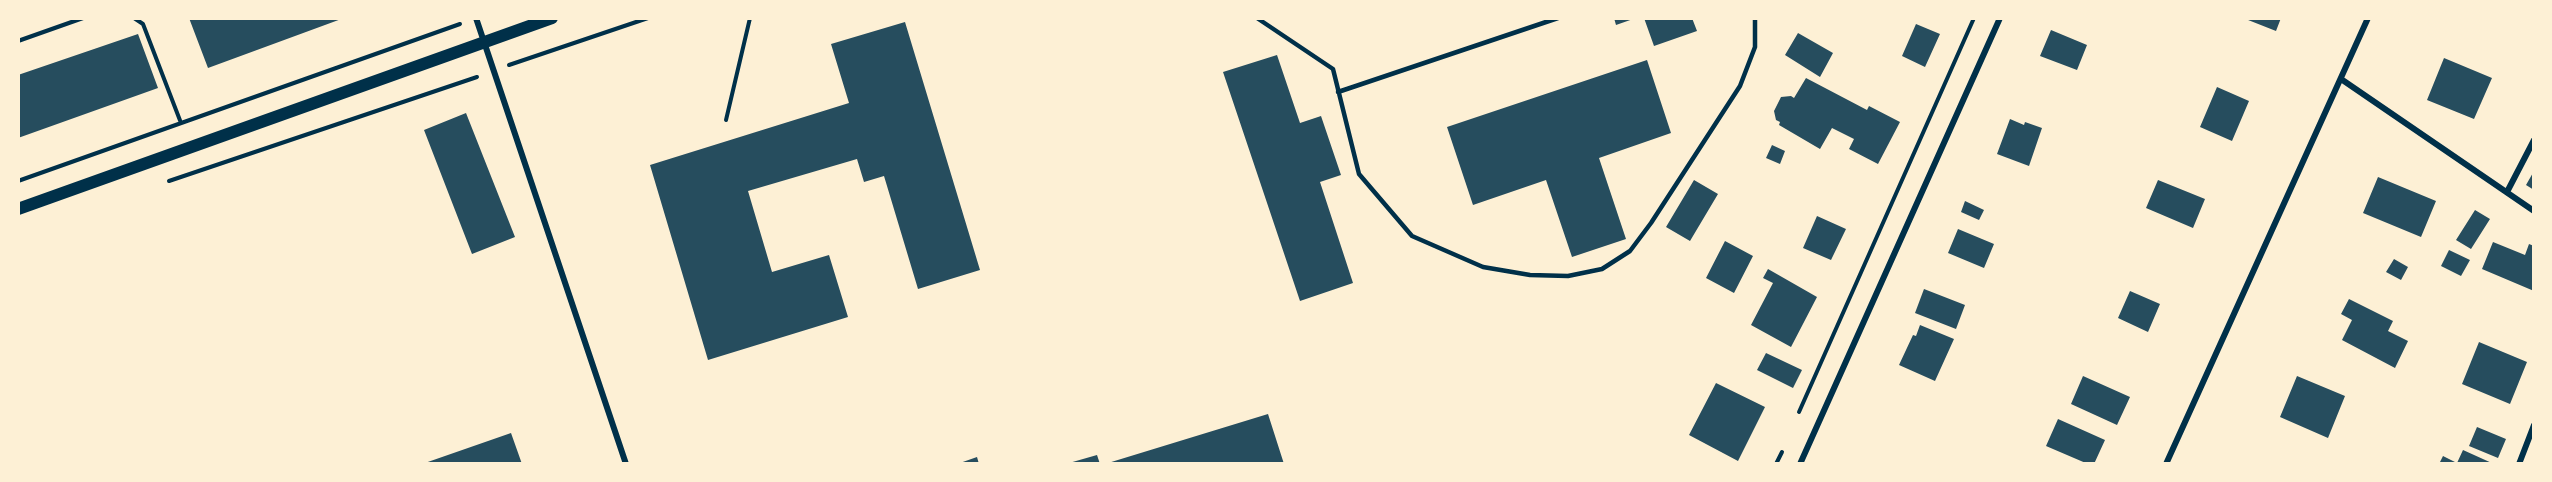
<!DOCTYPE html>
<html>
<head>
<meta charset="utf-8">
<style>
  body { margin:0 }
  #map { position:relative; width:2552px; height:482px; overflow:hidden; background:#fdf0d5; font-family:"Libre Baskerville",serif }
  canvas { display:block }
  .frame { position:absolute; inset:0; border:20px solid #fdf0d5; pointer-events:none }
</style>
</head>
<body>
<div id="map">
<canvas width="2552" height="482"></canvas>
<div class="frame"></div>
</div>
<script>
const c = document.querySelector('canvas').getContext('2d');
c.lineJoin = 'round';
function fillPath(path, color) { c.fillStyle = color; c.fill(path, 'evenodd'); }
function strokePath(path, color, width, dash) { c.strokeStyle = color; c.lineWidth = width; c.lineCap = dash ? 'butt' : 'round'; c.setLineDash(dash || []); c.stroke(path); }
fillPath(new Path2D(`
  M 189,18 L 344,18 L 208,68 Z
  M 1614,18 L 1636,18 L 1616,25 Z
  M 1644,18 L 1692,18 L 1697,31 L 1654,46 Z
  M 2243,18 L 2281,18 L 2276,31 Z
  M 905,22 L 980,270 L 918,289 L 884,176 L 864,182 L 857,159 L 748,191 L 772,272 L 829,255 L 848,317 L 708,360 L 650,165 L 849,103 L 831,44 Z
  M 1916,24 L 1940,34 L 1925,67 L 1902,56 Z
  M 2051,30 L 2087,45 L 2077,70 L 2040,56 Z
  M 1798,33 L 1833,53 L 1820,77 L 1785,55 Z
  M 138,34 L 158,88 L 18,138 L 18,75 Z
  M 1277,55 L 1300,123 L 1321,116 L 1341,175 L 1320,182 L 1353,283 L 1300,301 L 1223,72 Z
  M 2444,58 L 2492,78 L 2474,119 L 2427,100 Z
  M 1647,60 L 1671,133 L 1599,158 L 1626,239 L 1572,257 L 1546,180 L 1473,205 L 1447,127 Z
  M 1806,78 L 1867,110 L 1869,106 L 1900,122 L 1878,164 L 1849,149 L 1854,139 L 1832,128 L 1820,149 L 1779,125 L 1780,122 L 1776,120 L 1774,111 L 1781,97 L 1791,96 L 1794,98 Z
  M 2217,87 L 2249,101 L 2232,141 L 2200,127 Z
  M 466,113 L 515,237 L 472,254 L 424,130 Z
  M 2010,119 L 2024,125 L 2025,122 L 2042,128 L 2029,166 L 1997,154 Z
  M 1772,145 L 1785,151 L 1780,164 L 1766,158 Z
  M 2534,171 L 2534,190 L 2526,185 Z
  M 2378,177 L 2436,201 L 2421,237 L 2363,213 Z
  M 1694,180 L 1718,194 L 1690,241 L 1666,227 Z
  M 2158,180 L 2205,199 L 2193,228 L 2146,208 Z
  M 1965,201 L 1984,210 L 1979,220 L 1961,212 Z
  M 2475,210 L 2490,219 L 2471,249 L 2456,240 Z
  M 1817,216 L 1846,229 L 1831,260 L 1803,248 Z
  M 1958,229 L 1994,244 L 1984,268 L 1948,253 Z
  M 1725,241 L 1753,256 L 1734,293 L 1706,278 Z
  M 2493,242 L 2525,255 L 2529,244 L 2534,246 L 2534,291 L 2482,269 Z
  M 2449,250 L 2470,260 L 2461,276 L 2441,266 Z
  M 2394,259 L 2408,267 L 2401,280 L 2386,272 Z
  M 1768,269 L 1817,297 L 1791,347 L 1751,325 L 1773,283 L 1763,278 Z
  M 1924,289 L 1965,305 L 1956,329 L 1915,313 Z
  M 2130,291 L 2160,304 L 2148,332 L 2118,318 Z
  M 2349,299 L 2393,321 L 2388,331 L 2408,341 L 2395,368 L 2342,340 L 2352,320 L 2341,314 Z
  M 1920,325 L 1954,339 L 1935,381 L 1899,365 L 1913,335 L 1916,336 Z
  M 2479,342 L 2527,362 L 2510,404 L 2462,384 Z
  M 1766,353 L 1802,370 L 1793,388 L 1757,370 Z
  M 2083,376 L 2130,397 L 2117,425 L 2071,404 Z
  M 2297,376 L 2345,396 L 2328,438 L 2280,417 Z
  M 1716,383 L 1765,407 L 1738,461 L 1689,435 Z
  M 1268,414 L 1284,464 L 1108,464 L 1108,463 Z
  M 2058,419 L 2105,440 L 2094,464 L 2088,464 L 2046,446 Z
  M 2477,427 L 2506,439 L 2498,458 L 2469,446 Z
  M 511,433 L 522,464 L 422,464 Z
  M 2463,450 L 2494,464 L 2439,464 L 2443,456 L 2457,463 Z
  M 1097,455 L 1100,464 L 1070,464 L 1069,463 Z
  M 977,457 L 979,464 L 957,464 Z`), '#264d5e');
strokePath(new Path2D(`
  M 134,18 L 143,24 L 181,123
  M 509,65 L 648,18
  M 726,120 L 750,18
  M 18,181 L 460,24
  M 169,181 L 477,77
  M 1799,412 L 1974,18
  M 1776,464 L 1782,452`), '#003049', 4);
strokePath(new Path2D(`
  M 1257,18 L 1333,69 L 1359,174 L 1412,236 L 1483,267 L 1530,275 L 1568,276 L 1602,269 L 1630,251 L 1651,223 L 1740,86 L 1755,47 L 1755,18
  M 18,41 L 83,18
  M 1338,92 L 1558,18`), '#003049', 4.5);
strokePath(new Path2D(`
  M 476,18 L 626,464
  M 2341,79 L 2534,211
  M 2507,192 L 2534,140
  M 1800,464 L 2000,18
  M 2166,464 L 2368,18
  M 2519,464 L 2534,425`), '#003049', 6);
strokePath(new Path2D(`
  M 18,209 L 552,18`), '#003049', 12);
</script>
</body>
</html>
